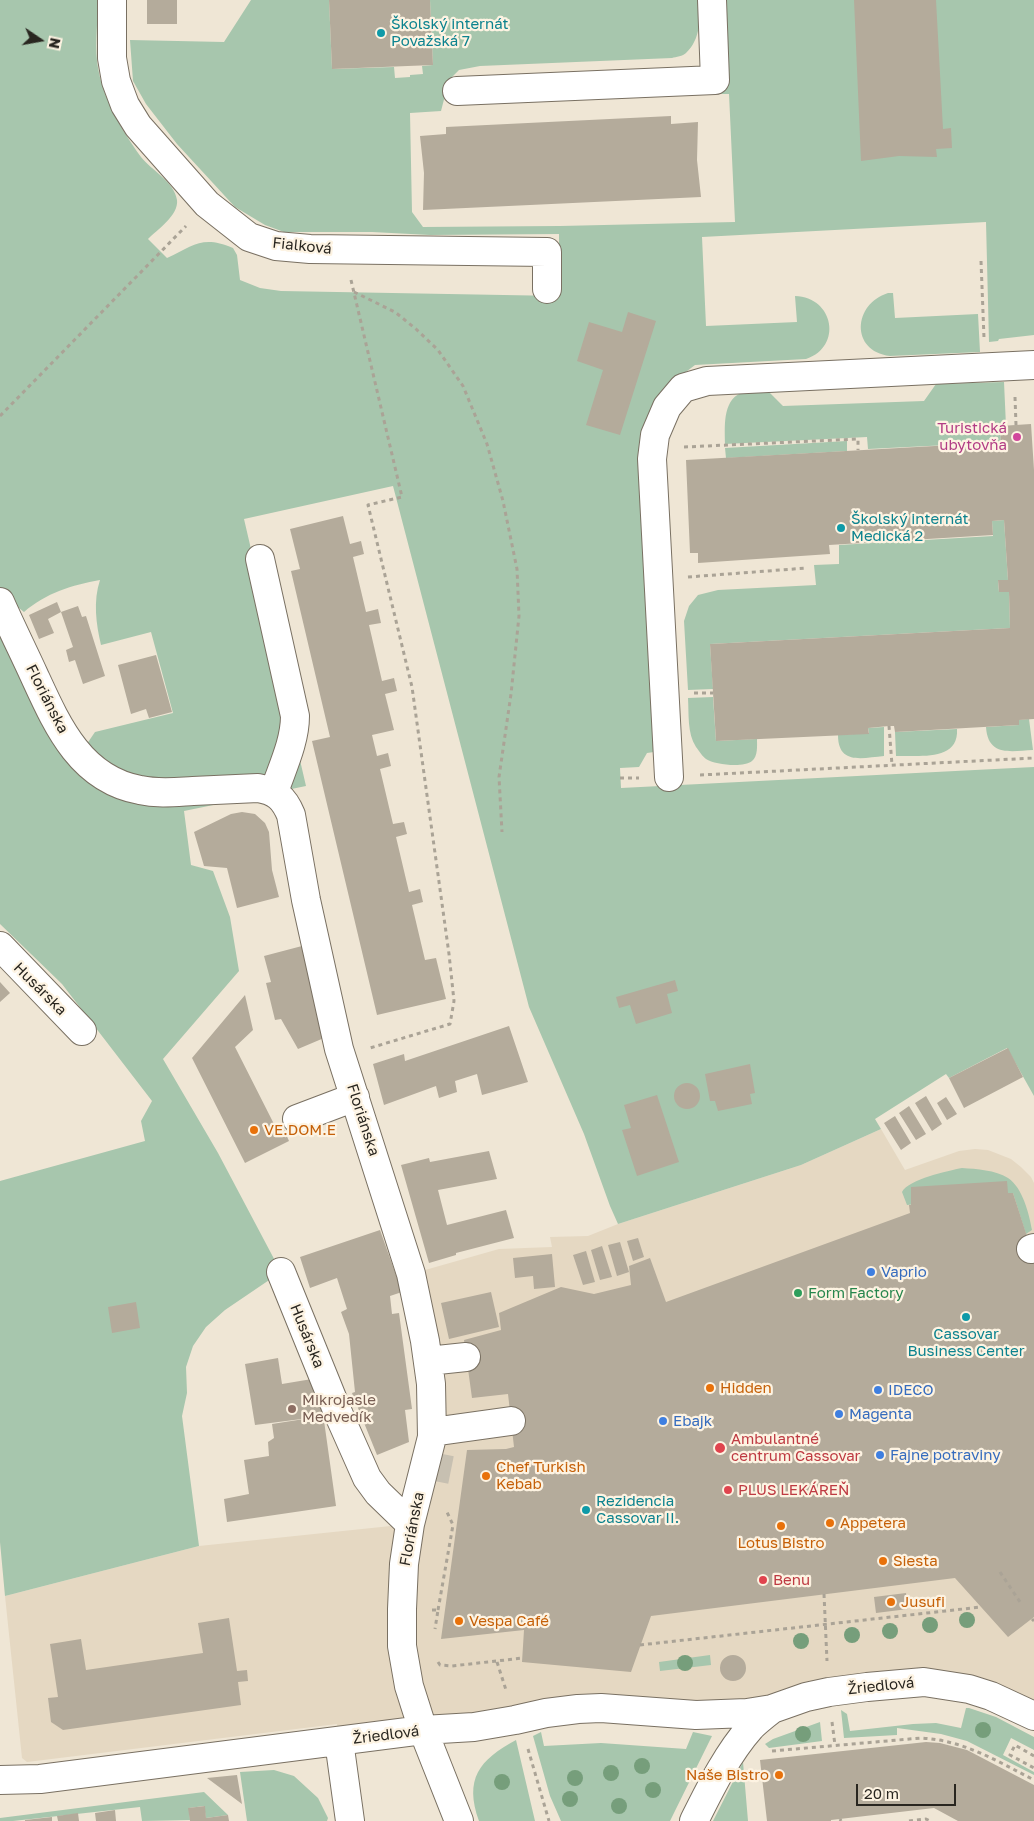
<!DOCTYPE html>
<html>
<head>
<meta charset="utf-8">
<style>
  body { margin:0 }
  #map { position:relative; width:1034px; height:1821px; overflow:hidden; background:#efe6d5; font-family:"Golos Text",sans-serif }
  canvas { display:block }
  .north { position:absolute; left:15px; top:15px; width:50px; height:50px; -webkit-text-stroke:4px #fdf3e2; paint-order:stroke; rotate:102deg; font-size:14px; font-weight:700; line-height:20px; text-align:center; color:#292620 }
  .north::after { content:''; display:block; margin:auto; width:18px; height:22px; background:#292620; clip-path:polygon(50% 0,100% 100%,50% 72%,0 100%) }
  .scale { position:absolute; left:856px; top:1784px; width:100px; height:22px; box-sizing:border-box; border:2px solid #292620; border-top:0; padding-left:6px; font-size:15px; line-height:18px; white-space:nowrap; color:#292620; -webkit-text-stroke:4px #fdf3e2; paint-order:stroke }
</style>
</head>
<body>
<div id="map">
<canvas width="1034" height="1821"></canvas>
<div class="north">N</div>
<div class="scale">20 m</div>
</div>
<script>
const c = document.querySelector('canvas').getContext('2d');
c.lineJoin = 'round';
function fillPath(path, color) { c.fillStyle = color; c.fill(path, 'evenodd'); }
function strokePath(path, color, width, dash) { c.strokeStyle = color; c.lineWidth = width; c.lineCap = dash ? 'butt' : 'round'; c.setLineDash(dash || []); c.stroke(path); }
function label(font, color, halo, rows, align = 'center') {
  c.font = font + ' "Golos Text",sans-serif'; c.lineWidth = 4.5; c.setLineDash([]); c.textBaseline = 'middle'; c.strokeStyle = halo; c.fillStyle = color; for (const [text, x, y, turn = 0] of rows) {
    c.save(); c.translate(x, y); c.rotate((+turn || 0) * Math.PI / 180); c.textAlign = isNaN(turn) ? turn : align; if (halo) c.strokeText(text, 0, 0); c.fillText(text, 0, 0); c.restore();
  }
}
fillPath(new Path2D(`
  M 881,1129 L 905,1170 L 959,1151 L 975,1149 L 988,1150 L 1011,1159 L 1021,1167 L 1031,1177 L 1034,1183 L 1034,1716 L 969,1689 L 339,1741 L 337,1724 L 27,1762 L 22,1758 L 5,1596 L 199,1546 L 410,1524 L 426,1465 L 411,1274 L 499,1249 L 552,1247 L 550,1237 L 588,1236 L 618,1224 L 801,1165 Z`), '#e5d8c2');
fillPath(new Path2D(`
  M 0,0 L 98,0 C 98,20 95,41 97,61 C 101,96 121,129 141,157 C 152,171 174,181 177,200 C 179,215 157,230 148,239 L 167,258 C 194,245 203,235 233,248 L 237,255 L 240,280 L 260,288 L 281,291 L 559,296 L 559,234 L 430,235 L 372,232 L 284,232 L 265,225 L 235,207 L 177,144 L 146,104 L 133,81 L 130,40 L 224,42 L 251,0 L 329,0 L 332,69 L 394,67 L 395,78 L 410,77 L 410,75 L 423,74 L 422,66 L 433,65 L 430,0 L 700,0 C 700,18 701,39 686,53 C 683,56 676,57 672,58 L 480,66 L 459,70 L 449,80 L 441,111 L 410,113 L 412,212 L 423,227 L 560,226 L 735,222 L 729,94 L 721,94 L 724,83 L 720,0 L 1034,0 L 1034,335 L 999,339 L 998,341 L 989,342 L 986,222 L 702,237 L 706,326 L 797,322 L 795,296 C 834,297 843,347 806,359 L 695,365 L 670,384 L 649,414 L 643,450 L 661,751 L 647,753 L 639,767 L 620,768 L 621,788 L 1034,767 L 1034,1096 L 1007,1048 L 949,1078 L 946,1074 L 875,1119 L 881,1129 L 801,1165 L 618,1224 L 610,1206 L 584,1134 L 529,1007 L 393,486 L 244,519 L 306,786 L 184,811 L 191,865 L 213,871 L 230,917 L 239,971 L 163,1059 L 218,1153 L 281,1272 L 225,1310 L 206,1327 L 193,1346 L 186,1367 L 187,1393 L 182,1416 L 199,1546 L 5,1596 L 0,1542 L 0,1181 L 145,1141 L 141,1121 L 152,1101 L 62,984 L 0,924 L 0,602 L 80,754 L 95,732 L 173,713 L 151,632 L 101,645 C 96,624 93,601 100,580 C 72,585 46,593 24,612 L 0,593 Z
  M 888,293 L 893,293 L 895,318 L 978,314 L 980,352 L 890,356 C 850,351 853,304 888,293 Z
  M 1004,382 L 1006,426 L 1000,426 L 1001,445 L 988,446 L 988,443 L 868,449 L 867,437 L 725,444 C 725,428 722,401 741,393 C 748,390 760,391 768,391 L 783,406 L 924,401 L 936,384 Z
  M 847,441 L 847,451 L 726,458 L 725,448 Z
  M 1004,520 L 1008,580 L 998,581 L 999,592 L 1009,592 L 1010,628 L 710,644 L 713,689 L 688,690 L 684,621 L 689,606 L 698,595 L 718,590 L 816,585 L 814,565 L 839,564 L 839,545 L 993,536 L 992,521 Z
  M 713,697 L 716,741 L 757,739 C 757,746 758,756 752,761 C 744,768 715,765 706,759 C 703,757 699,751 696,747 C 687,733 689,714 688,698 Z
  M 1029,719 L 1033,750 C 1011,751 988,757 986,727 L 1019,725 L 1019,720 Z
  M 884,727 L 884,756 C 862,758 838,765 838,735 L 869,733 L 868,728 Z
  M 957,729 C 959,762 918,755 896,756 L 895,732 Z
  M 962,1168 C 977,1169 995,1170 1008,1178 C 1023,1188 1029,1214 1032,1230 L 1026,1234 L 1013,1193 L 907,1205 L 902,1192 C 909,1179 948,1171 962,1168 Z
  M 710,1655 L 711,1665 L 660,1671 L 659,1662 Z
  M 966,1708 L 969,1708 L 996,1717 L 1034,1737 L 1034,1750 L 1011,1738 L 1003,1755 L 1034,1772 L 1034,1775 L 967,1741 L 941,1734 L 897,1728 L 897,1735 L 844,1738 L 841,1710 L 847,1714 L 850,1731 L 913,1724 L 936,1723 L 961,1728 Z
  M 820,1722 L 822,1741 L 769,1748 L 765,1744 L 773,1739 Z
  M 541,1732 L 544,1746 L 601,1743 L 686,1749 L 693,1732 L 712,1736 L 670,1821 L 561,1821 L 550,1796 L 533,1736 Z
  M 516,1740 L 535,1821 L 479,1821 C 464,1779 479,1760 516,1740 Z
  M 743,1762 L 748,1821 L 713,1821 L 714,1819 Z
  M 274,1770 L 294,1776 L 318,1798 L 328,1818 L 327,1821 L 247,1821 L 240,1772 Z
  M 204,1792 L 228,1815 L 206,1818 L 204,1806 L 189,1808 L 190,1820 L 142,1821 L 140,1807 L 13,1821 L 0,1821 L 0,1818 Z`), '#a7c6ad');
fillPath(new Path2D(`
  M 147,0 L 177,0 L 177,24 L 147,24 Z
  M 329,0 L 430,0 L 433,65 L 332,69 Z
  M 854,0 L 936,0 L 943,129 L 951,128 L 952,148 L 936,149 L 937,157 L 899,156 L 861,161 Z
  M 671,116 L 671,124 L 698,122 L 697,160 L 701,197 L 423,210 L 424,173 L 420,136 L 446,134 L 446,127 Z
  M 628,312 L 656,321 L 620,435 L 586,425 L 603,370 L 577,361 L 589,322 L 622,332 Z
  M 1031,424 L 1034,470 L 1034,719 L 1019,720 L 1019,725 L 895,732 L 894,726 L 889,726 L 868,728 L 869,734 L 716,741 L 710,644 L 1010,628 L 1009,592 L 999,592 L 998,580 L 1008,580 L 1004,520 L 992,521 L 993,535 L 829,545 L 830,554 L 698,563 L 698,553 L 690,553 L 686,460 L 988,443 L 988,446 L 1001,445 L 1000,426 Z
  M 343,516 L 350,544 L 361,541 L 364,554 L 353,557 L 366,612 L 378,609 L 381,623 L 369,625 L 382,681 L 394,678 L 397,691 L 385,694 L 394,730 L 372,735 L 377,756 L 388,753 L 391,766 L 380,769 L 393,824 L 404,822 L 407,834 L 396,837 L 409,892 L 420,889 L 423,902 L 412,905 L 425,960 L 436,958 L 446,999 L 377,1015 L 312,741 L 330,737 L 291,571 L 300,569 L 290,529 Z
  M 57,602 L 61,612 L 78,606 L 82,617 L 86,616 L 105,676 L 83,684 L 75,660 L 69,662 L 66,650 L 73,647 L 61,612 L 48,619 L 54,633 L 39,639 L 29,615 Z
  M 156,655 L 172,712 L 149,718 L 146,709 L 131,714 L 118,665 Z
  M 242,812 L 255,814 L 265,823 L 269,832 L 272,870 L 279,897 L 237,908 L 227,868 L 204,866 L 194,832 L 231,814 Z
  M 302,946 L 324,1038 L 298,1049 L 281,1019 L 275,1020 L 266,983 L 271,982 L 264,956 Z
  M 675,980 L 678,991 L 667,994 L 672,1013 L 636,1024 L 630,1005 L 619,1008 L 616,997 Z
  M 0,982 L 10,993 L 0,1002 Z
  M 245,995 L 253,1030 L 235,1047 L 275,1126 L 281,1123 L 289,1141 L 245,1163 L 192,1058 Z
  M 509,1026 L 528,1082 L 482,1095 L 477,1074 L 455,1081 L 457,1092 L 439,1098 L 436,1086 L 384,1105 L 373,1064 L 404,1054 L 405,1061 Z
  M 1008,1048 L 1023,1077 L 964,1108 L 949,1078 Z
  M 750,1064 L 755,1093 L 750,1094 L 752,1104 L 718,1111 L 715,1101 L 710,1101 L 705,1074 Z
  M674 1096a13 13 0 1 1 26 0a13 13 0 1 1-26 0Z
  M 657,1095 L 679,1162 L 637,1176 L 622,1130 L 631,1128 L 624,1105 Z
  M 926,1096 L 942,1124 L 932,1131 L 915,1103 Z
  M 946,1097 L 957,1114 L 947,1120 L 937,1103 Z
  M 909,1106 L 926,1134 L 916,1140 L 899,1113 Z
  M 895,1116 L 911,1143 L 901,1150 L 884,1123 Z
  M 489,1151 L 497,1179 L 438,1190 L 447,1225 L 506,1210 L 514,1238 L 456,1253 L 456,1255 L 429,1263 L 401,1165 L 429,1158 L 430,1162 Z
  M 1007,1181 L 1008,1193 L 1013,1193 L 1034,1258 L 1034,1617 L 1008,1637 L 955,1578 L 651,1616 L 631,1672 L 522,1662 L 524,1630 L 441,1639 L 467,1450 L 506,1449 L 514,1447 L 508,1394 L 472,1398 L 464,1340 L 501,1330 L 499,1313 L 561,1287 L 594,1294 L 631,1285 L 629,1266 L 650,1258 L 666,1302 L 910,1213 L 909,1205 L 911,1205 L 911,1187 Z
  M 380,1230 L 402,1292 L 390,1296 L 392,1314 L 399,1313 L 412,1409 L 405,1410 L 409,1442 L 377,1455 L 352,1393 L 355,1392 L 349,1334 L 341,1312 L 347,1309 L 337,1278 L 310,1288 L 300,1257 Z
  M 638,1238 L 644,1257 L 633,1261 L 627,1241 Z
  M 620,1242 L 629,1272 L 617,1276 L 608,1245 Z
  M 602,1246 L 612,1277 L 600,1280 L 591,1250 Z
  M 586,1251 L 595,1282 L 583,1285 L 573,1255 Z
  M 552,1254 L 555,1287 L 534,1289 L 533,1276 L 515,1278 L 513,1258 Z
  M 491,1292 L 499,1327 L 449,1339 L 441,1303 Z
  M 136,1302 L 140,1328 L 112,1333 L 108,1307 Z
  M 278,1358 L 282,1384 L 318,1378 L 336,1506 L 227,1522 L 224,1499 L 249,1494 L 244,1460 L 269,1456 L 268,1442 L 274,1438 L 272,1424 L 317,1417 L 255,1425 L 245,1364 Z
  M 906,1593 L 908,1609 L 876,1613 L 874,1597 Z
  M 229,1618 L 237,1671 L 247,1670 L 248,1681 L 238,1682 L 241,1705 L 63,1730 L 51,1722 L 48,1698 L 58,1697 L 50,1644 L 81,1639 L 86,1670 L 203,1653 L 198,1623 Z
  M720 1668a13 13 0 1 1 26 0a13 13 0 1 1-26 0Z
  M 926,1742 L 940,1743 L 967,1750 L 1034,1785 L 1034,1821 L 958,1821 L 934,1808 L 831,1820 L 831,1821 L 767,1821 L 760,1760 Z
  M 237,1775 L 242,1804 L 207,1778 Z
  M 205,1806 L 206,1818 L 228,1815 L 229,1821 L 190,1821 L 188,1808 Z
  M 115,1810 L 116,1821 L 96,1821 L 95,1813 Z
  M 78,1813 L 79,1821 L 58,1821 L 57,1816 Z
  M 52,1817 L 52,1821 L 25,1821 L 25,1820 Z`), '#b4ab9b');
strokePath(new Path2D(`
  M 426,1465 L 451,1470`), '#c7c0b1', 28, [28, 14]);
const minor = new Path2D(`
  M 112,0 L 112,58 L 116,81 L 125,105 L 138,126 L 207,204 L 249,237 L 276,246 L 310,249 L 547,252 L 547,289
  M 457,91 L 715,80 L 712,0
  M 260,559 L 295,716 C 295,742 282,768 274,792
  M 0,602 C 11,627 23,651 34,675 C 57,725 80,779 140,790 C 158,794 175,792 193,791 C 215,790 236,789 258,788 C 276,791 284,798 291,815 L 306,900 L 339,1049 L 411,1274 L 425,1341 L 431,1384 L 432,1437 L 410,1524 L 404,1564 L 402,1609 L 402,1646 L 409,1686 L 423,1730 L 459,1821
  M 669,777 L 652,459 L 655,435 L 667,407 L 683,388 L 707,381 L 1034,365
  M 0,946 L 82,1031
  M 297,1119 L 355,1097
  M 1031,1249 L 1034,1248
  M 281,1272 L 339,1415 L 367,1478 L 378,1493 L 410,1524
  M 428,1361 L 466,1357
  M 432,1432 L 511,1421
  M 339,1741 L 350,1821
  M 0,1780 L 40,1779 L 423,1730 L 474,1727 L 515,1720 L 546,1713 L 578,1709 L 601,1708 L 696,1715 L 747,1713 L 772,1709 L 806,1697 L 829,1692 L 867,1687 L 924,1682 L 969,1689 L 991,1696 L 1034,1716
  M 694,1821 C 710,1789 727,1754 751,1727 C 757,1721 765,1715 772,1709`);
strokePath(minor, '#797062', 30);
strokePath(new Path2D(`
  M 981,261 L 984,338
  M 351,280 L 402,497 L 368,505 L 412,687 L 449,954 L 454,1001 L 450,1024 L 370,1048
  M 354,292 L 395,312 L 416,329 L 438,350 L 463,386 L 487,444 L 503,501 L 517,569 L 519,616 L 511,694 L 499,777 L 502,832
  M 1015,397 L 1016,425
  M 0,416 L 186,226
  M 684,447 L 858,439 L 858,450
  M 688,577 L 807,568
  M 694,693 L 713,693
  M 889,726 L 892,765
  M 700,775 L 1034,758
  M 620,778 L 639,778
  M 1000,1572 L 1020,1602
  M 824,1594 L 827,1661
  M 432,1610 L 438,1610 L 435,1629
  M 438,1610 L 453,1525 L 446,1510
  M 1032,1619 L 1034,1621
  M 640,1645 L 981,1607
  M 438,1662 L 440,1665 L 452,1666 L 523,1658
  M 497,1662 L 506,1690
  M 832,1722 L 835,1745
  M 528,1749 L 549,1821
  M 772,1751 L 921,1738 C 963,1740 997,1761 1034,1780
  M 1034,1756 L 1015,1745 L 1010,1755 L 1034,1768
  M 840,1819 L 841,1821
  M 909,1821 L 926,1819 L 930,1821`), '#aaa396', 3, [4, 4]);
strokePath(minor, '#fff', 28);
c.fillStyle = '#769e7b';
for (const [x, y] of [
  [967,1620],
  [930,1625],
  [890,1631],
  [852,1635],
  [801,1641],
  [685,1663],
  [983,1730],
  [803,1734],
  [642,1766],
  [611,1773],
  [575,1778],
  [502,1782],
  [653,1790],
  [570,1799],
  [619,1806]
]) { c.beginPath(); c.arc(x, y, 8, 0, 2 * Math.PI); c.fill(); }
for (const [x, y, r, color] of [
  [381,33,5,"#0f9aa8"],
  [1017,437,5,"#d1479c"],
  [841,528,5,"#0f9aa8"],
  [254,1130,5,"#e8710a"],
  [871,1272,5,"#3f7fe0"],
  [798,1293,5,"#2e9e5b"],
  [966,1317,5,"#0f9aa8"],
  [710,1388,5,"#e8710a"],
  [878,1390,5,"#3f7fe0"],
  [292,1409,5,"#8d6e63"],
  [839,1414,5,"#3f7fe0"],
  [663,1421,5,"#3f7fe0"],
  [720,1448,6,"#e0444e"],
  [880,1455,5,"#3f7fe0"],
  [486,1476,5,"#e8710a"],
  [728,1490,5,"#e0444e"],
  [586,1510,5,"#0f9aa8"],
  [830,1523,5,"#e8710a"],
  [781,1526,5,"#e8710a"],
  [883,1561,5,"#e8710a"],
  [763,1580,5,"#e0444e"],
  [891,1602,5,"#e8710a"],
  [459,1621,5,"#e8710a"],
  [779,1775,5,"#e8710a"]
]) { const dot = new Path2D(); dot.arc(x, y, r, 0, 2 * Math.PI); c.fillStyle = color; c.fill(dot); strokePath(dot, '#fdf3e2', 2); }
label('15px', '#0d838f', '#fdf3e2', [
  ["Školský internát",391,24],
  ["Považská 7",391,41],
  ["Školský internát",851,519],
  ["Medická 2",851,536],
  ["Cassovar",966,1334,"center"],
  ["Business Center",966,1351,"center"],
  ["Rezidencia",596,1501],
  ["Cassovar II.",596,1518]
], 'left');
label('15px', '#292620', '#fdf3e2', [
  ["Fialková",302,246,6],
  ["Floriánska",47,699,63],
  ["Husárska",40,989,45],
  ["Floriánska",363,1120,72],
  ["Husárska",307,1336,68],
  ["Floriánska",412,1529,-79],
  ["Žriedlová",881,1686,-6],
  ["Žriedlová",386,1735,-7]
]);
label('15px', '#b23c85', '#fdf3e2', [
  ["Turistická",1007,428],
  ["ubytovňa",1007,445]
], 'right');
label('15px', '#c56008', '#fdf3e2', [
  ["VE.DOM.E",264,1130],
  ["Hidden",720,1388],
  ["Chef Turkish",496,1467],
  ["Kebab",496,1484],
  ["Appetera",840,1523],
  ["Lotus Bistro",781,1543,"center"],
  ["Siesta",893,1561],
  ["Jusufi",901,1602],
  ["Vespa Café",469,1621],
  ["Naše Bistro",769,1775,"right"]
], 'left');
label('15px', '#366cbe', '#fdf3e2', [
  ["Vaprio",881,1272],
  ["IDECO",888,1390],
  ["Magenta",849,1414],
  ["Ebajk",673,1421],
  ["Fajne potraviny",890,1455]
], 'left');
label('15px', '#27864d', '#fdf3e2', [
  ["Form Factory",808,1293]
], 'left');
label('15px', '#785e54', '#fdf3e2', [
  ["Mikrojasle",302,1400],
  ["Medvedík",302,1417]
], 'left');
label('15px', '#be3a42', '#fdf3e2', [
  ["Ambulantné",731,1439],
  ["centrum Cassovar",731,1456],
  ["PLUS LEKÁREŇ",738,1490],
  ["Benu",773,1580]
], 'left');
</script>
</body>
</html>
